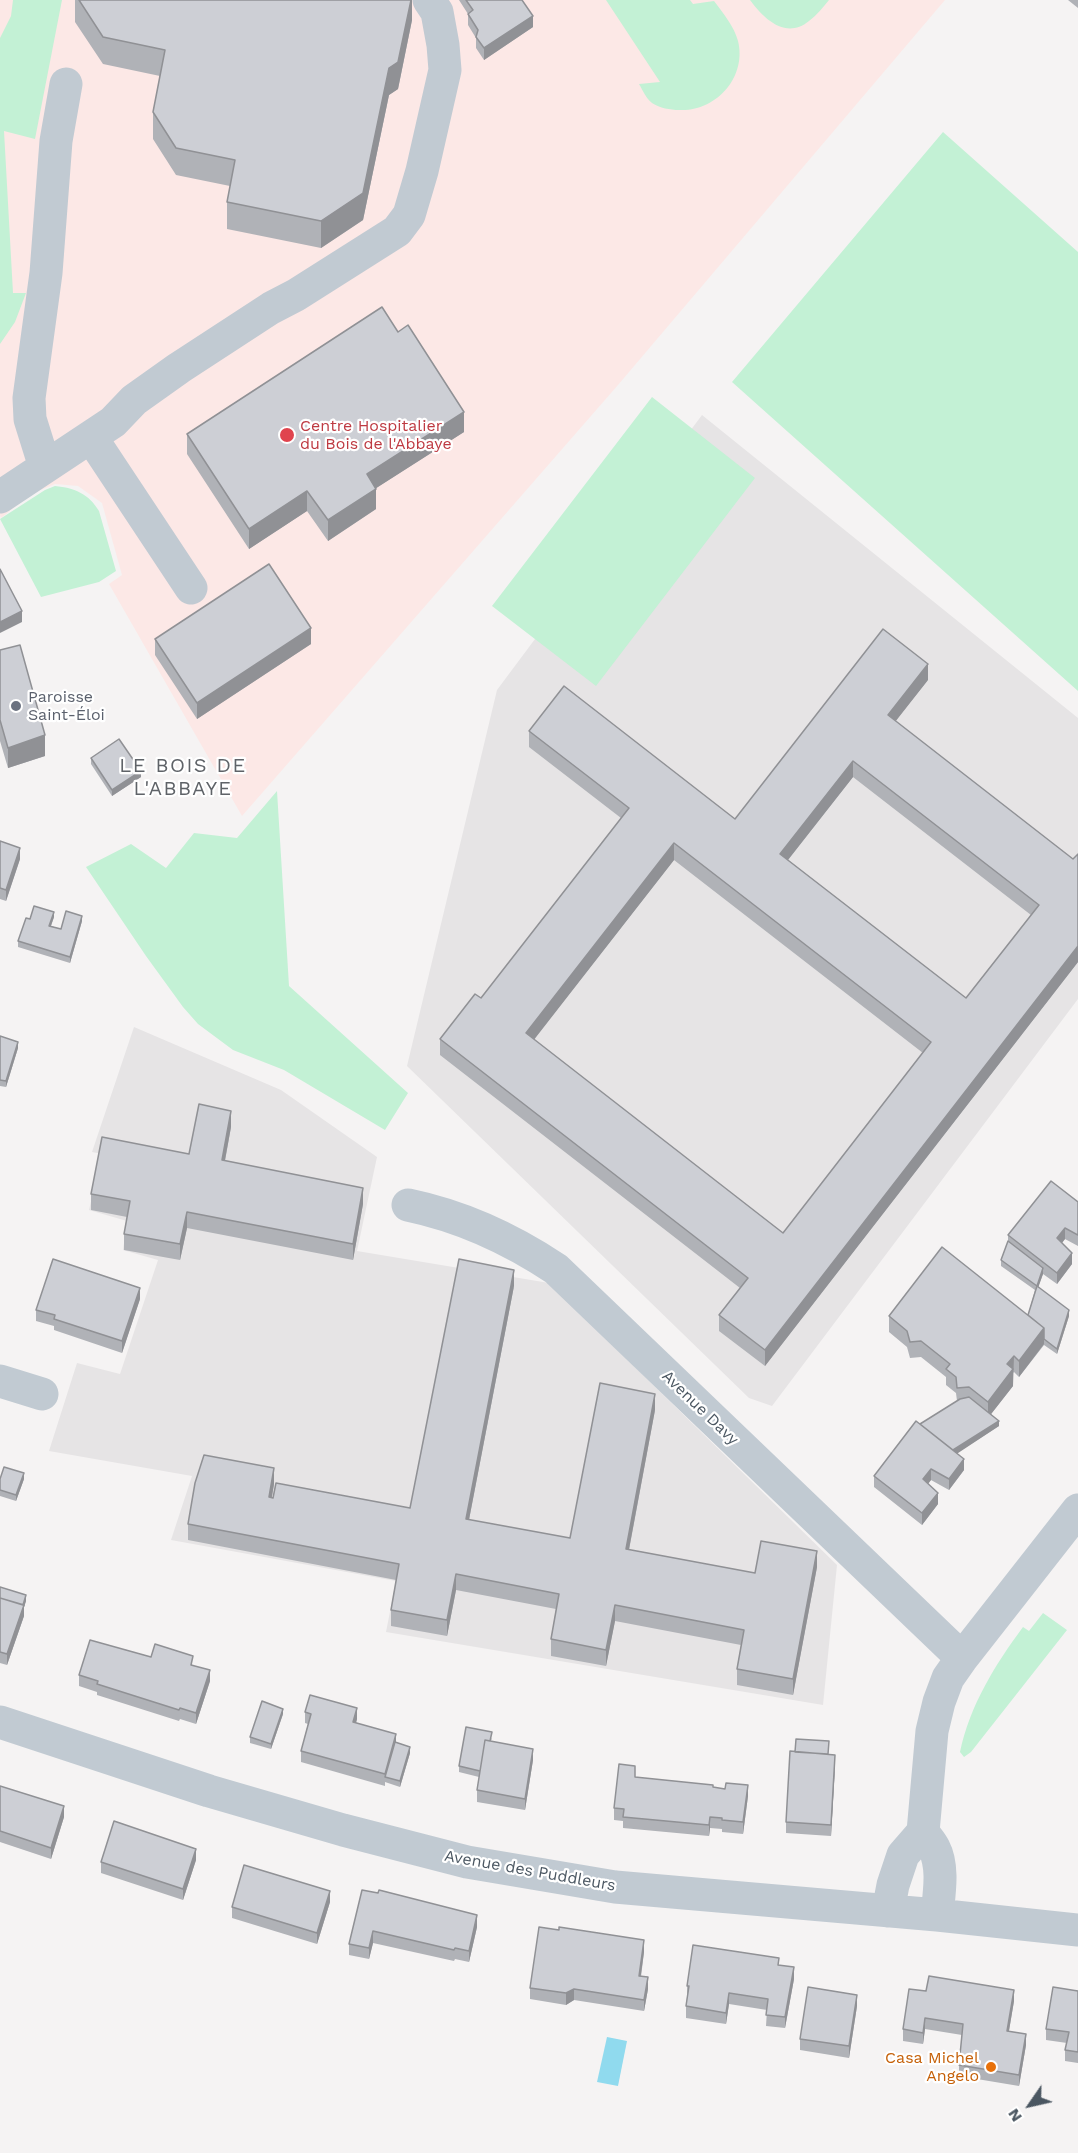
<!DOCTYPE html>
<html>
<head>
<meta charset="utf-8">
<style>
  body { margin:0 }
  #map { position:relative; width:1078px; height:2153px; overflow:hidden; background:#f5f3f3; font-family:"Work Sans",sans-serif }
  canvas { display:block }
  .north { position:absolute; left:1000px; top:2075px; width:60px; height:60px; -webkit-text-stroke:4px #fff; paint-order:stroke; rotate:236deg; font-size:16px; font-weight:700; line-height:24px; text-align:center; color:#4a5661 }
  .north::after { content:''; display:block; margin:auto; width:21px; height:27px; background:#4a5661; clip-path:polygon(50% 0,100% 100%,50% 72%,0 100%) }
</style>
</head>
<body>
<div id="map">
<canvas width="1078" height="2153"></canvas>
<div class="north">N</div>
</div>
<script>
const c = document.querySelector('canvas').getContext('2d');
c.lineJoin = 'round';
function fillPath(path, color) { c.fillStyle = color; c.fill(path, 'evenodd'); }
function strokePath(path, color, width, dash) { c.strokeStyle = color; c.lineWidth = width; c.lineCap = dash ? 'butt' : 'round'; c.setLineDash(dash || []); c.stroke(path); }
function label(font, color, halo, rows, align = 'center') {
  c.font = font + ' "Work Sans",sans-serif'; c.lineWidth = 4.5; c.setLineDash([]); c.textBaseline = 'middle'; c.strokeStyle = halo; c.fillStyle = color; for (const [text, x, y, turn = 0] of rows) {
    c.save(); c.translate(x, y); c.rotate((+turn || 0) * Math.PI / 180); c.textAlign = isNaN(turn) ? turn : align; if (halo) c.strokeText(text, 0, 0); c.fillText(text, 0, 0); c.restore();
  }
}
fillPath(new Path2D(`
  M 702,415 L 1078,718 L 1078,999 L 772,1406 L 749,1398 L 407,1066 L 497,690 Z
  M 134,1027 L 281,1090 L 377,1157 L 357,1251 L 549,1283 L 837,1565 L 823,1705 L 386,1632 L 396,1581 L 171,1540 L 192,1476 L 49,1451 L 77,1363 L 120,1374 L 158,1260 L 123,1250 L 127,1221 L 89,1210 L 102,1154 L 92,1152 Z`), '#e6e4e5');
fillPath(new Path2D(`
  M 0,0 L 945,0 L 618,385 L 242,816 L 109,584 L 122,575 L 102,503 L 78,486 L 55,484 L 31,494 L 1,518 L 0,515 Z`), '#fce8e6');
fillPath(new Path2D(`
  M 13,0 L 62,0 L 35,139 L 4,131 L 13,293 L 26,293 L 15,322 L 0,344 L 0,38 L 11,16 Z
  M 606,0 L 690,0 L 693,4 L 714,1 C 723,13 734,26 738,41 C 747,77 716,112 679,110 C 670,110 660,108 652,103 C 646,98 643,91 639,84 L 660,82 Z
  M 750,0 L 829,0 C 823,7 817,15 809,21 C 786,40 764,19 750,0 Z
  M 943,132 L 1078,252 L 1078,691 L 732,382 Z
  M 652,397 L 755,478 L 596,686 L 492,606 Z
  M 55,486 C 75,488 89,494 99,511 L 116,571 L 99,582 L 41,597 L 0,519 L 45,490 Z
  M 277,791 L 289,986 L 408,1093 L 385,1130 L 284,1070 L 233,1050 L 198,1024 L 183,1007 L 146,956 L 86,867 L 131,844 L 166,868 L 194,833 L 237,838 Z
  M 1043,1613 L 1067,1630 L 971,1752 L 964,1757 L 960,1752 C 970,1705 995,1665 1023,1627 L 1029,1631 Z`), '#c3f1d5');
fillPath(new Path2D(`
  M 607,2037 L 627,2041 L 618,2086 L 597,2082 Z`), '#90daee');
strokePath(new Path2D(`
  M 91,437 L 191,588
  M 45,467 L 30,419 L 29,398 L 46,273 L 56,141 L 66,84
  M 0,497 L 113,422 L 134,400 L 179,368 L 271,308 L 296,295 L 397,231 L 409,215 L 422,171 L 445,70 L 443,45 L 437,12 L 429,0
  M 408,1205 C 461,1216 511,1239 556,1269 L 962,1658
  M 0,1381 L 42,1394
  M 0,1722 L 209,1791 L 343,1830 L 467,1862 L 615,1887 L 937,1915 L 1078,1930
  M 923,1832 C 926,1837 931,1842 934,1848 C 944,1867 939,1894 937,1915
  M 888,1911 L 893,1885 L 903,1855 L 923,1832 L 932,1731 L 939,1702 L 948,1678 L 962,1658 L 1078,1510`), '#c1cad2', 33);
fillPath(new Path2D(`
  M 75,0 L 412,0 L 412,20 L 398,89 L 389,95 L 363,220 L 321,248 L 227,229 L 227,202 L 230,186 L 176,175 L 153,139 L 153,112 L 160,76 L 103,64 L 75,22 Z
  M 459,0 L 522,0 L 533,27 L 484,60 L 476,48 L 476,38 L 468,25 L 468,14 Z
  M 1068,0 L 1078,0 L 1078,8 Z
  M 464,432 L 376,488 L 376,509 L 328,541 L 307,511 L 249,549 L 187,454 L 187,434 Z
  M 155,639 L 311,644 L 197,719 L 155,655 Z
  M 0,650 L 45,756 L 8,768 L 0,741 Z
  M 928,680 L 895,721 L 1073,859 L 1078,854 L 1078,962 L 765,1366 L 719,1331 L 719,1315 L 740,1288 L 440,1055 L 440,1039 L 481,998 L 621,818 L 529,747 L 529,731 L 735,819 ZM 853,777 L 1031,915 L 966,998 L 788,860 ZM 674,860 L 923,1053 L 783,1233 L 533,1040 Z
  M 91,758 L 141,777 L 112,796 L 91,764 Z
  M 0,841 L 20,859 L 6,901 L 0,899 Z
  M 54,917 L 51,926 L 61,929 L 82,921 L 70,963 L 18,947 L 18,941 L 30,919 Z
  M 0,1036 L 18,1048 L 6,1087 L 0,1086 Z
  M 231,1127 L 225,1161 L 363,1204 L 353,1260 L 187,1228 L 180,1260 L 124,1250 L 124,1234 L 127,1217 L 91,1210 L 91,1194 L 189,1154 Z
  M 1078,1202 L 1078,1246 L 1065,1239 L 1062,1243 L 1072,1264 L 1057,1284 L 1043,1274 L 1038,1287 L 1069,1316 L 1057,1354 L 1044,1345 L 1019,1377 L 1014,1372 L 1013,1373 L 1013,1386 L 991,1414 L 999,1426 L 957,1453 L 964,1470 L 949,1490 L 931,1480 L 928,1484 L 938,1504 L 922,1525 L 874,1487 L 874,1476 L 920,1424 L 957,1401 L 956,1393 L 946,1385 L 946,1377 L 921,1357 L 910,1358 L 907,1347 L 889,1332 L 889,1316 L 1028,1315 L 1035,1290 L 1001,1266 L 1001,1260 L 1008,1241 L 1008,1235 Z
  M 514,1286 L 469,1520 L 570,1538 L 655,1410 L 629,1550 L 755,1573 L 817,1567 L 793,1695 L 737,1685 L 737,1669 L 741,1645 L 615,1621 L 606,1666 L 551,1656 L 551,1639 L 556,1609 L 456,1590 L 447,1636 L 391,1626 L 391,1610 L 396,1580 L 188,1540 L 188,1524 L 274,1484 L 272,1497 L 410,1508 Z
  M 140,1299 L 122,1353 L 54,1330 L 54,1326 L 36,1321 L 36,1310 Z
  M 0,1479 L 24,1479 L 16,1501 L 0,1496 Z
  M 0,1587 L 26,1601 L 24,1607 L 24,1616 L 7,1665 L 0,1663 Z
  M 151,1657 L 193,1665 L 210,1681 L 196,1724 L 180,1719 L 179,1721 L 97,1695 L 97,1692 L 79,1686 L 79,1675 Z
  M 305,1712 L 357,1719 L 356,1723 L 396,1742 L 410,1753 L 400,1787 L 385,1782 L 385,1786 L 301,1762 L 301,1751 L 308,1724 L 305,1723 Z
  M 283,1714 L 271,1749 L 250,1743 L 250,1737 Z
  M 492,1738 L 491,1741 L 533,1760 L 525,1810 L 477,1802 L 477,1790 L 479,1777 L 459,1772 L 459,1766 Z
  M 828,1754 L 835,1766 L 831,1836 L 786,1833 L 786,1822 Z
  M 635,1777 L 713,1787 L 748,1796 L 743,1834 L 722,1832 L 722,1829 L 710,1828 L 709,1836 L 623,1828 L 623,1821 L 614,1820 L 614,1808 Z
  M 0,1786 L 64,1817 L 51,1859 L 0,1842 Z
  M 196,1860 L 183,1900 L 101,1873 L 101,1862 Z
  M 362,1890 L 477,1927 L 469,1962 L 455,1959 L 454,1961 L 373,1943 L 369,1959 L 349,1955 L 349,1944 Z
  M 330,1902 L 317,1944 L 232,1918 L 232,1907 Z
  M 644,1952 L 641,1977 L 648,1989 L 644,2011 L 574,2000 L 566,2005 L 530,1999 L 530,1988 Z
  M 779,1965 L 794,1979 L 785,2028 L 766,2026 L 767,2010 L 729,2004 L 726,2024 L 686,2018 L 686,2006 L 687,1997 L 687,1986 Z
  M 926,1991 L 1014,2001 L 1009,2031 L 1026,2045 L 1019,2086 L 959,2076 L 959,2065 L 962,2035 L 925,2029 L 923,2044 L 903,2041 L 903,2029 Z
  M 1078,1991 L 1078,2063 L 1065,2061 L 1065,2050 L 1067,2043 L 1046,2040 L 1046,2029 Z
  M 857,2006 L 849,2058 L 800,2050 L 800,2039 Z`), '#b0b2b7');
fillPath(new Path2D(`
  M 411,0 L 412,0 L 412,20 L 398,89 L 389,95 L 363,220 L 321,248 L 321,221 L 389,68 Z
  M 533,16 L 533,27 L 484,60 L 484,48 Z
  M 464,412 L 464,432 L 367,494 L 367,474 Z
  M 376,489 L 376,509 L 328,541 L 328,520 Z
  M 307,491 L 307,511 L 249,549 L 249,529 Z
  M 22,611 L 22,622 L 0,633 L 0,622 Z
  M 311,628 L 311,644 L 197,719 L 197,703 Z
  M 928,664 L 928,680 L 888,731 L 888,715 Z
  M 45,735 L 45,756 L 8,768 L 8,748 Z
  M 853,761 L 853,777 L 780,870 L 780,854 Z
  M 141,771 L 141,777 L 112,796 L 112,790 Z
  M 674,843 L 674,860 L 526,1050 L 526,1033 Z
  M 20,848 L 20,859 L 6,901 L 6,890 Z
  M 54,912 L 54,917 L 49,931 L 49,926 Z
  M 82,916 L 82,921 L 70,963 L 70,957 Z
  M 1078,946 L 1078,962 L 765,1366 L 765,1350 Z
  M 18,1042 L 18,1048 L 6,1087 L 6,1081 Z
  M 231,1111 L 231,1127 L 222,1176 L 222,1160 Z
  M 363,1188 L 363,1204 L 353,1260 L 353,1244 Z
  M 187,1212 L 187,1228 L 180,1260 L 180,1244 Z
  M 1065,1228 L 1065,1239 L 1057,1249 L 1057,1238 Z
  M 1072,1253 L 1072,1264 L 1057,1284 L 1057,1273 Z
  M 1043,1268 L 1043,1274 L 1037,1291 L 1037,1286 Z
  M 514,1270 L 514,1286 L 466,1535 L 466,1519 Z
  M 140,1288 L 140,1299 L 122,1353 L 122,1341 Z
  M 1069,1310 L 1069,1316 L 1057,1354 L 1057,1349 Z
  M 1044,1328 L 1044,1344 L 1019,1377 L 1019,1361 Z
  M 1014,1356 L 1013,1386 L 988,1418 L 988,1402 L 1007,1364 Z
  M 655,1394 L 655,1410 L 626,1565 L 626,1549 Z
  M 999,1421 L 999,1426 L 949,1459 L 949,1453 Z
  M 964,1459 L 964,1470 L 949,1490 L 949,1479 Z
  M 274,1468 L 274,1484 L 269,1513 L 269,1497 Z
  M 931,1469 L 931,1480 L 923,1490 L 923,1479 Z
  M 24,1473 L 24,1479 L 16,1501 L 16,1495 Z
  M 938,1493 L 938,1504 L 922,1525 L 922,1513 Z
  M 817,1551 L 817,1567 L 793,1695 L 793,1679 Z
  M 456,1574 L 456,1590 L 447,1636 L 447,1620 Z
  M 26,1595 L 26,1601 L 24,1607 L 24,1616 L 7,1665 L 7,1654 Z
  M 615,1605 L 615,1621 L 606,1666 L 606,1650 Z
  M 210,1670 L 210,1681 L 196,1724 L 196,1713 Z
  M 357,1708 L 357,1719 L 353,1733 L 353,1722 Z
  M 283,1709 L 283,1714 L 271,1749 L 271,1744 Z
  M 396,1734 L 396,1746 L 385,1777 L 385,1786 L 385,1774 Z
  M 410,1747 L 410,1753 L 400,1787 L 400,1781 Z
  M 533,1749 L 533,1760 L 525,1810 L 525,1799 Z
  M 835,1755 L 835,1766 L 831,1836 L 831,1825 Z
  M 748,1785 L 748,1796 L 743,1834 L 743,1822 Z
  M 64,1806 L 64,1817 L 51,1859 L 51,1848 Z
  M 710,1817 L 710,1828 L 709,1836 L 709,1825 Z
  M 196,1849 L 196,1860 L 183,1900 L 183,1889 Z
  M 330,1891 L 330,1902 L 317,1944 L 317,1933 Z
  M 477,1915 L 477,1927 L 469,1962 L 469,1951 Z
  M 373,1931 L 373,1943 L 369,1959 L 369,1948 Z
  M 644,1940 L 644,1952 L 639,1988 L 639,1976 Z
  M 794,1967 L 794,1979 L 785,2028 L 785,2017 Z
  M 648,1977 L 648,1989 L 644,2011 L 644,2000 Z
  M 574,1989 L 574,2000 L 566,2005 L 566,1993 Z
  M 1014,1990 L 1014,2001 L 1007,2042 L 1007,2031 Z
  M 729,1993 L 729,2004 L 726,2024 L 726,2013 Z
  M 857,1995 L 857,2006 L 849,2058 L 849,2046 Z
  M 925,2018 L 925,2029 L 923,2044 L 923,2033 Z
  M 1026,2034 L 1026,2045 L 1019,2086 L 1019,2075 Z`), '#909195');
const building = new Path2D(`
  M 79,0 L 411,0 L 398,62 L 389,68 L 363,193 L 321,221 L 227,202 L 235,160 L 176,148 L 153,112 L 165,50 L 103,37 Z
  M 466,0 L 522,0 L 533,16 L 484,48 L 476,37 L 478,30 L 468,14 L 473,10 Z
  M 382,307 L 398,332 L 408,325 L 464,412 L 367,474 L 376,489 L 328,520 L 307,491 L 249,529 L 187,434 Z
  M 269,564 L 311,628 L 197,703 L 155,639 Z
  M 0,569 L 22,611 L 0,622 Z
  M 883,629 L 928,664 L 888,715 L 1073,859 L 1078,854 L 1078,946 L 765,1350 L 719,1315 L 748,1278 L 440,1039 L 475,994 L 481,998 L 629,808 L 529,731 L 564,686 L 735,819 ZM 853,761 L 1039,905 L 966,998 L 780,854 ZM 674,843 L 931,1042 L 783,1233 L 526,1033 Z
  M 20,645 L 45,735 L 8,748 L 0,720 L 0,650 Z
  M 119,739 L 141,771 L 112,790 L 91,758 Z
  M 0,841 L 20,848 L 6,890 L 0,888 Z
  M 34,906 L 54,912 L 49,926 L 61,929 L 66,911 L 82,916 L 70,957 L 18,941 L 26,918 L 30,919 Z
  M 0,1036 L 18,1042 L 6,1081 L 0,1080 Z
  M 199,1104 L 231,1111 L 222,1160 L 363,1188 L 353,1244 L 187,1212 L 180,1244 L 124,1234 L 130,1201 L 91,1194 L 102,1137 L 189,1154 Z
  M 1051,1181 L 1078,1202 L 1078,1235 L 1065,1228 L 1057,1238 L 1072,1253 L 1057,1273 L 1008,1235 Z
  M 1008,1241 L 1043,1268 L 1037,1286 L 1069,1310 L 1057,1349 L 1044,1339 L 1044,1328 L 1028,1315 L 1037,1286 L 1001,1260 Z
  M 942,1247 L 1044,1328 L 1019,1361 L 1014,1356 L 1007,1364 L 1013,1369 L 988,1402 L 969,1387 L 957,1388 L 956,1377 L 946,1369 L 950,1364 L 921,1341 L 910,1342 L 907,1331 L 889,1316 Z
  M 53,1259 L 140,1288 L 122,1341 L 54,1319 L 55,1315 L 36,1310 Z
  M 459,1259 L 514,1270 L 466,1519 L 570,1538 L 600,1383 L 655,1394 L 626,1549 L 755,1573 L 761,1541 L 817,1551 L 793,1679 L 737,1669 L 744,1630 L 615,1605 L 606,1650 L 551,1639 L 559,1594 L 456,1574 L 447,1620 L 391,1610 L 399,1564 L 188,1524 L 195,1483 L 204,1455 L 274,1468 L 269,1497 L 273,1498 L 276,1483 L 410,1508 Z
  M 969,1397 L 999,1421 L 953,1450 L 920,1424 L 960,1399 Z
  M 916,1421 L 964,1459 L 949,1479 L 931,1469 L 923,1479 L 938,1493 L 922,1513 L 874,1476 Z
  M 4,1467 L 24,1473 L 16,1495 L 0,1490 L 0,1479 Z
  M 0,1587 L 26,1595 L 23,1605 L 0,1598 Z
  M 0,1598 L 24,1605 L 7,1654 L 0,1652 Z
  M 90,1640 L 151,1657 L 155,1644 L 193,1656 L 191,1665 L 210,1670 L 196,1713 L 180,1708 L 179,1710 L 97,1684 L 98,1681 L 79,1675 Z
  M 310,1695 L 357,1708 L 353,1722 L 396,1734 L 385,1774 L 301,1751 L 311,1714 L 305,1712 Z
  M 262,1701 L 283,1709 L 271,1744 L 250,1737 Z
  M 466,1727 L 492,1732 L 490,1741 L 485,1740 L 480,1771 L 459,1766 Z
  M 796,1739 L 829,1741 L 828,1754 L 795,1752 Z
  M 485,1740 L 533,1749 L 525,1799 L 477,1790 Z
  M 395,1742 L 410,1747 L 400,1781 L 385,1777 Z
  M 790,1751 L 835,1755 L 831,1825 L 786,1822 Z
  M 619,1764 L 635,1766 L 635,1777 L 713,1785 L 713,1787 L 725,1789 L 726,1783 L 748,1785 L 743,1822 L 722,1820 L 722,1818 L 710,1817 L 709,1825 L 623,1817 L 624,1809 L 614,1808 Z
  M 0,1786 L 64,1806 L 51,1848 L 0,1831 Z
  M 114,1821 L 196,1849 L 183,1889 L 101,1862 Z
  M 244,1865 L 330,1891 L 317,1933 L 232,1907 Z
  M 362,1890 L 378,1893 L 379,1890 L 477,1915 L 469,1951 L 455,1948 L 454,1950 L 373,1931 L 369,1948 L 349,1944 Z
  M 539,1927 L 559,1930 L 559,1927 L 644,1940 L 639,1976 L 648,1977 L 644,2000 L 574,1989 L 566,1993 L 530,1988 Z
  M 693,1945 L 779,1958 L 778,1965 L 794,1967 L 785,2017 L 766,2015 L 768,1999 L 729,1993 L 726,2013 L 686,2006 L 689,1986 L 687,1986 Z
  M 929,1976 L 1014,1990 L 1007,2031 L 1026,2034 L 1019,2075 L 959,2065 L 963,2024 L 925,2018 L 923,2033 L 903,2029 L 909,1989 L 926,1991 Z
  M 808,1987 L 857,1995 L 849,2046 L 800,2039 Z
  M 1053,1987 L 1078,1991 L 1078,2052 L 1065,2050 L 1069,2032 L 1046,2029 Z`);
fillPath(building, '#cdcfd5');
strokePath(building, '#909195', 1.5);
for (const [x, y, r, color] of [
  [287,435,8,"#e0444e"],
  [16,706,6,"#6b7280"],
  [991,2067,6,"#e8710a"]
]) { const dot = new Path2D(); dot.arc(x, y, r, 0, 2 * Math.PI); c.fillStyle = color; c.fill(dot); strokePath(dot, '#fff', 2); }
label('16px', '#be3a42', '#fff', [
  ["Centre Hospitalier",300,426],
  ["du Bois de l'Abbaye",300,444]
], 'left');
label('16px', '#5b616d', '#fff', [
  ["Paroisse",28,697],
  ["Saint-Éloi",28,715]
], 'left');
label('16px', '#4a5661', '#fff', [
  ["Avenue Davy",700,1408,44],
  ["Avenue des Puddleurs",530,1871,10]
]);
label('16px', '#c56008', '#fff', [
  ["Casa Michel",979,2058],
  ["Angelo",979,2076]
], 'right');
c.letterSpacing = '1.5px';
label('20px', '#5f6368', '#fff', [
  ["LE BOIS DE",183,766],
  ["L'ABBAYE",183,789]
]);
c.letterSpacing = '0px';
</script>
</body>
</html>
